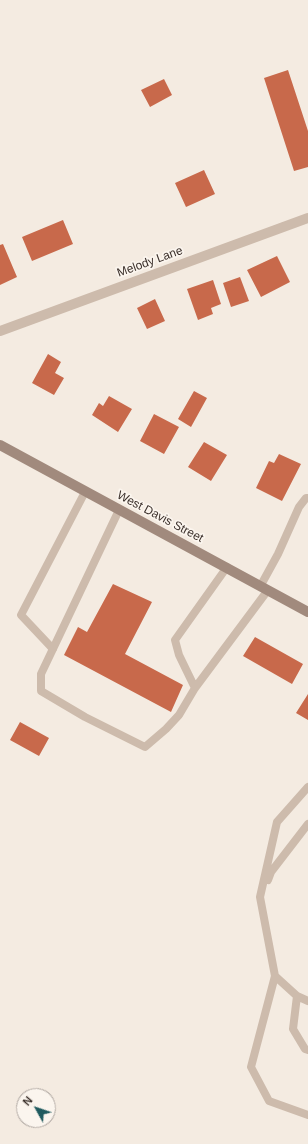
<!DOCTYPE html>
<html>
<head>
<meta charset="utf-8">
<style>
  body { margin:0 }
  #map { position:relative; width:308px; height:1144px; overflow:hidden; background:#f4ebe1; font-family:Arial,sans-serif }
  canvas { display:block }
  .north { position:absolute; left:16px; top:1088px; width:40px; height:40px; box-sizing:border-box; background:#fbf5ee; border:1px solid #aea6a0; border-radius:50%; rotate:310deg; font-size:11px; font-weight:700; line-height:16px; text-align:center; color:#3b302b }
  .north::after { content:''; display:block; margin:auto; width:14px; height:18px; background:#1f5a5e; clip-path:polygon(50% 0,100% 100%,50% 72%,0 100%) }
</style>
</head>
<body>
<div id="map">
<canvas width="308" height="1144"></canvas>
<div class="north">N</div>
</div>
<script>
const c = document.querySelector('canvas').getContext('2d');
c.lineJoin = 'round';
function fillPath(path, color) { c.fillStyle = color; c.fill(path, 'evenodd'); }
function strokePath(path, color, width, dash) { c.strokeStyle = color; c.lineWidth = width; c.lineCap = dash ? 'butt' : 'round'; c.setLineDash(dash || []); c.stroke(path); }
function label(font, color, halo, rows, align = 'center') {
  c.font = font + ' Arial,sans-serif'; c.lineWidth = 3.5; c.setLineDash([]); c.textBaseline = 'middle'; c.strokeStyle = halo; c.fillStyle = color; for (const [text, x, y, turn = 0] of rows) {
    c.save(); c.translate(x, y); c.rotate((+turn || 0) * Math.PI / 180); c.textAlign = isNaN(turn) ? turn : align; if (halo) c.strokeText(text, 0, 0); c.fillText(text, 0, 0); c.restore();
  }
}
fillPath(new Path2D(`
  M 288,70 L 308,131 L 308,167 L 294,171 L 264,78 Z
  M 164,79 L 172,95 L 150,107 L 141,90 Z
  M 204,170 L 215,194 L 186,207 L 175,183 Z
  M 63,220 L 73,244 L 32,261 L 22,237 Z
  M 3,244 L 17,277 L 0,285 L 0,245 Z
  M 277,256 L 290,282 L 261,297 L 247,270 Z
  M 240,277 L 249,301 L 231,307 L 223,283 Z
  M 213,280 L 221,304 L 211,308 L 213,314 L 198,320 L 187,289 Z
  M 155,299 L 165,321 L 147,329 L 137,308 Z
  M 48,354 L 61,362 L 55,373 L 64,378 L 54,395 L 32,383 Z
  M 194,391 L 207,398 L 191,427 L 178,419 Z
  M 109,396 L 132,409 L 118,432 L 92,415 L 99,403 L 103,406 Z
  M 154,414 L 179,427 L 164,454 L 140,441 Z
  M 204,442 L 227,455 L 211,481 L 188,467 Z
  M 279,454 L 301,464 L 282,501 L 256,488 L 269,461 L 274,463 Z
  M 113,584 L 152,602 L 125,654 L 183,685 L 171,712 L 64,655 L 78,627 L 87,632 Z
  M 255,637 L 303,664 L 292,684 L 243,656 Z
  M 308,694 L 308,720 L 296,713 Z
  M 20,722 L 49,738 L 39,756 L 10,740 Z`), '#c8694b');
strokePath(new Path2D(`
  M 119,510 L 41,674 L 41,691 L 85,717 L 145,747 L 166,729 L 179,715 L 195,688 L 268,590
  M 261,585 L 278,554 L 299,507 L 306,498 L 308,498
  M 53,649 L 21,615 L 85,492
  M 195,688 L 179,655 L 175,640 L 227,567
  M 308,787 L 277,822 L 260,897 L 275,976 L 297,996 L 308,1001
  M 268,880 L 271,872 L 308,824
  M 275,976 L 251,1067 L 269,1101 L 308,1115
  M 297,996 L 293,1029 L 305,1049 L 308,1050`), '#cdbbac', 8);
strokePath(new Path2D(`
  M 0,331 L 308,218`), '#cdbbac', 10);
strokePath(new Path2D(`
  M 0,445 L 308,612`), '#a18a7d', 10);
label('12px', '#3b302b', '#fbf5ee', [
  ["Melody Lane",150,262,-20],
  ["West Davis Street",160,517,28]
]);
</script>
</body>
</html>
